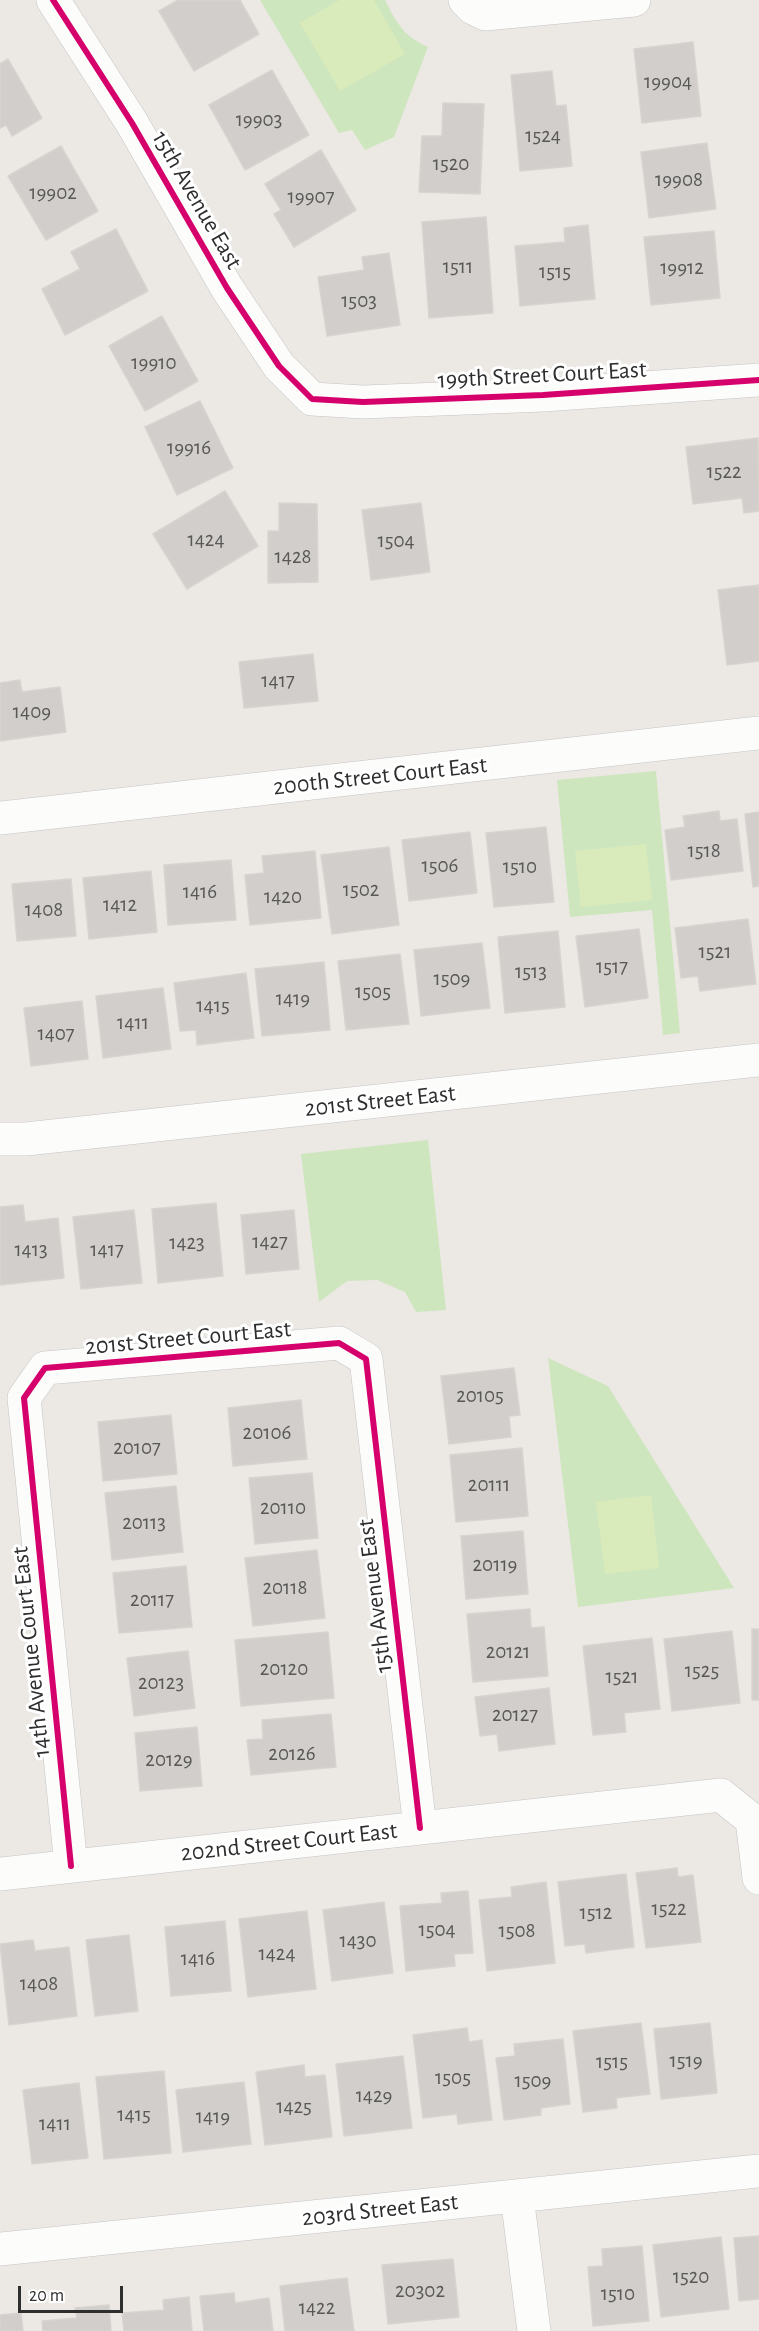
<!DOCTYPE html>
<html>
<head>
<meta charset="utf-8">
<style>
  body { margin:0 }
  #map { position:relative; width:759px; height:2331px; overflow:hidden; background:#ece8e4; font-family:"Alegreya Sans",sans-serif }
  canvas { display:block }
  .scale { position:absolute; left:18px; top:2286px; width:105px; height:27px; box-sizing:border-box; border:3px solid #2e2e2e; border-top:0; padding-left:8px; font-size:18px; line-height:21px; white-space:nowrap; color:#2e2e2e; -webkit-text-stroke:4px #fff; paint-order:stroke }
</style>
</head>
<body>
<div id="map">
<canvas width="759" height="2331"></canvas>
<div class="scale">20 m</div>
</div>
<script>
const c = document.querySelector('canvas').getContext('2d');
c.lineJoin = 'round';
function fillPath(path, color) { c.fillStyle = color; c.fill(path, 'evenodd'); }
function strokePath(path, color, width, dash) { c.strokeStyle = color; c.lineWidth = width; c.lineCap = dash ? 'butt' : 'round'; c.setLineDash(dash || []); c.stroke(path); }
function label(font, color, halo, rows, align = 'center') {
  c.font = font + ' "Alegreya Sans",sans-serif'; c.lineWidth = 6; c.setLineDash([]); c.textBaseline = 'middle'; c.strokeStyle = halo; c.fillStyle = color; for (const [text, x, y, turn = 0] of rows) {
    c.save(); c.translate(x, y); c.rotate((+turn || 0) * Math.PI / 180); c.textAlign = isNaN(turn) ? turn : align; if (halo) c.strokeText(text, 0, 0); c.fillText(text, 0, 0); c.restore();
  }
}
fillPath(new Path2D(`
  M 260,0 L 385,0 C 396,22 404,37 428,47 L 394,137 L 365,150 L 352,130 L 339,133 Z
  M 656,771 L 680,1033 L 663,1035 L 652,910 L 570,917 L 557,780 Z
  M 428,1140 L 446,1310 L 416,1312 L 405,1292 L 377,1280 L 347,1281 L 319,1302 L 301,1154 Z
  M 548,1358 L 608,1386 L 734,1588 L 578,1607 Z`), '#cee6be');
fillPath(new Path2D(`
  M 339,0 L 374,0 L 405,54 L 340,91 L 300,23 Z
  M 646,844 L 652,900 L 581,907 L 575,851 Z
  M 651,1495 L 659,1568 L 605,1574 L 596,1502 Z`), '#d9eabb');
const building = new Path2D(`
  M 178,0 L 240,0 L 259,34 L 194,71 L 159,11 Z
  M 693,42 L 701,116 L 642,123 L 634,49 Z
  M 8,59 L 42,118 L 12,136 L 6,125 L 0,128 L 0,64 Z
  M 272,70 L 309,135 L 245,170 L 209,105 Z
  M 552,71 L 556,106 L 566,105 L 572,166 L 520,171 L 511,75 Z
  M 443,103 L 484,104 L 480,194 L 419,192 L 422,136 L 442,136 Z
  M 707,143 L 716,209 L 649,218 L 641,152 Z
  M 61,146 L 98,211 L 46,240 L 8,176 Z
  M 321,150 L 356,210 L 294,247 L 274,214 L 281,210 L 265,184 Z
  M 486,217 L 493,313 L 429,318 L 422,222 Z
  M 588,225 L 595,299 L 520,306 L 515,246 L 565,242 L 564,228 Z
  M 116,229 L 148,291 L 65,335 L 42,289 L 80,269 L 71,252 Z
  M 714,231 L 720,298 L 651,305 L 644,237 Z
  M 389,253 L 400,325 L 327,336 L 318,277 L 364,270 L 362,257 Z
  M 162,316 L 198,381 L 145,411 L 109,346 Z
  M 200,401 L 233,468 L 177,495 L 145,427 Z
  M 758,438 L 759,511 L 744,513 L 742,498 L 693,504 L 686,447 Z
  M 225,491 L 258,546 L 187,589 L 153,534 Z
  M 279,503 L 317,504 L 318,582 L 268,583 L 268,531 L 279,531 Z
  M 421,503 L 430,572 L 371,580 L 362,510 Z
  M 759,585 L 759,661 L 727,665 L 718,590 Z
  M 313,654 L 318,701 L 244,708 L 239,662 Z
  M 20,680 L 22,692 L 60,687 L 66,732 L 0,741 L 0,683 Z
  M 719,811 L 720,821 L 737,819 L 743,871 L 671,880 L 665,830 L 685,827 L 683,816 Z
  M 759,812 L 759,886 L 753,887 L 745,814 Z
  M 546,827 L 554,902 L 494,907 L 486,833 Z
  M 470,832 L 477,893 L 409,901 L 402,840 Z
  M 389,847 L 399,925 L 332,934 L 321,855 Z
  M 315,851 L 321,918 L 250,925 L 245,875 L 264,873 L 262,856 Z
  M 231,860 L 236,920 L 168,925 L 164,865 Z
  M 151,871 L 157,932 L 89,939 L 83,878 Z
  M 71,879 L 76,936 L 17,941 L 12,884 Z
  M 748,919 L 756,984 L 700,991 L 698,976 L 681,978 L 675,928 Z
  M 639,929 L 648,998 L 585,1007 L 576,936 Z
  M 558,931 L 565,1007 L 505,1013 L 498,937 Z
  M 482,943 L 490,1008 L 421,1016 L 414,950 Z
  M 400,954 L 409,1024 L 346,1030 L 338,961 Z
  M 324,962 L 330,1030 L 262,1036 L 255,969 Z
  M 246,973 L 254,1038 L 197,1045 L 196,1030 L 180,1031 L 174,983 Z
  M 163,988 L 171,1049 L 103,1058 L 96,996 Z
  M 82,1001 L 88,1059 L 31,1066 L 24,1008 Z
  M 216,1203 L 223,1276 L 158,1283 L 152,1209 Z
  M 23,1205 L 25,1222 L 58,1218 L 64,1278 L 0,1285 L 0,1207 Z
  M 134,1210 L 142,1283 L 81,1289 L 73,1217 Z
  M 294,1210 L 299,1269 L 246,1274 L 241,1215 Z
  M 514,1368 L 520,1415 L 509,1416 L 511,1437 L 449,1444 L 441,1376 Z
  M 301,1400 L 307,1459 L 233,1466 L 228,1408 Z
  M 171,1415 L 177,1474 L 103,1481 L 98,1422 Z
  M 522,1448 L 528,1516 L 456,1522 L 450,1455 Z
  M 312,1473 L 318,1538 L 255,1544 L 249,1478 Z
  M 176,1486 L 183,1552 L 112,1560 L 105,1493 Z
  M 523,1531 L 528,1594 L 466,1599 L 461,1536 Z
  M 317,1550 L 325,1618 L 253,1626 L 245,1558 Z
  M 186,1566 L 192,1627 L 119,1633 L 113,1573 Z
  M 530,1609 L 531,1628 L 544,1627 L 548,1676 L 473,1682 L 467,1614 Z
  M 752,1629 L 759,1629 L 759,1700 L 752,1700 Z
  M 732,1631 L 740,1703 L 672,1711 L 664,1639 Z
  M 328,1632 L 334,1698 L 241,1706 L 235,1640 Z
  M 652,1638 L 660,1709 L 624,1713 L 626,1732 L 593,1735 L 583,1646 Z
  M 188,1651 L 195,1708 L 134,1716 L 127,1658 Z
  M 549,1688 L 555,1744 L 499,1751 L 497,1734 L 480,1736 L 475,1697 Z
  M 331,1714 L 336,1767 L 251,1775 L 247,1740 L 263,1739 L 262,1720 Z
  M 197,1727 L 202,1786 L 140,1791 L 135,1733 Z
  M 677,1868 L 678,1877 L 693,1875 L 701,1942 L 646,1948 L 636,1873 Z
  M 626,1874 L 634,1947 L 586,1953 L 585,1944 L 565,1946 L 558,1882 Z
  M 546,1882 L 555,1963 L 487,1971 L 479,1900 L 512,1897 L 511,1887 Z
  M 468,1891 L 473,1953 L 454,1954 L 455,1966 L 406,1971 L 400,1906 L 442,1903 L 441,1893 Z
  M 384,1902 L 393,1973 L 332,1981 L 323,1910 Z
  M 307,1911 L 316,1989 L 248,1997 L 239,1919 Z
  M 225,1921 L 231,1991 L 171,1996 L 165,1927 Z
  M 129,1935 L 138,2011 L 95,2016 L 86,1940 Z
  M 33,1940 L 35,1951 L 69,1947 L 77,2016 L 9,2025 L 0,1944 Z
  M 641,2023 L 650,2094 L 616,2098 L 617,2108 L 583,2112 L 573,2031 Z
  M 710,2023 L 717,2093 L 661,2099 L 654,2029 Z
  M 467,2028 L 469,2042 L 482,2040 L 492,2120 L 458,2124 L 457,2114 L 423,2118 L 413,2035 Z
  M 563,2039 L 570,2104 L 541,2108 L 541,2115 L 504,2120 L 496,2058 L 515,2056 L 514,2044 Z
  M 403,2056 L 412,2128 L 344,2136 L 336,2064 Z
  M 304,2065 L 305,2077 L 325,2075 L 332,2137 L 265,2145 L 256,2072 Z
  M 164,2071 L 171,2153 L 104,2159 L 96,2077 Z
  M 244,2082 L 251,2144 L 183,2152 L 176,2090 Z
  M 79,2083 L 88,2158 L 32,2164 L 23,2090 Z
  M 759,2236 L 759,2299 L 739,2301 L 734,2238 Z
  M 721,2237 L 729,2309 L 661,2317 L 653,2245 Z
  M 642,2246 L 649,2321 L 593,2326 L 588,2267 L 603,2266 L 602,2249 Z
  M 453,2259 L 459,2317 L 388,2324 L 382,2265 Z
  M 347,2278 L 354,2331 L 285,2331 L 280,2286 Z
  M 234,2293 L 235,2303 L 269,2298 L 273,2331 L 204,2331 L 200,2296 Z
  M 189,2297 L 192,2331 L 124,2331 L 122,2313 L 164,2310 L 163,2300 Z
  M 109,2305 L 111,2331 L 43,2331 L 42,2321 L 77,2318 L 75,2308 Z
  M 21,2313 L 23,2331 L 0,2331 L 0,2315 Z`);
fillPath(building, '#d1cecb');
strokePath(building, '#d7d4d0', 1.5);
const minor = new Path2D(`
  M 53,0 L 132,123 L 227,288 L 279,366 L 312,399 L 363,402 L 543,395 L 759,380
  M 465,0 L 473,8 L 485,14 L 634,0
  M 0,818 L 759,733
  M 0,1139 L 26,1139 L 759,1060
  M 71,1866 L 24,1398 L 45,1368 L 339,1343 L 366,1359 L 420,1828
  M 0,1874 L 721,1795 L 752,1820 L 759,1878
  M 517,2196 L 534,2331
  M 0,2249 L 759,2171`);
strokePath(minor, '#c5c4c5', 34);
strokePath(minor, '#fcfcfb', 33);
strokePath(new Path2D(`
  M 53,0 L 132,123 L 227,288 L 279,366 L 312,399 L 363,402 L 543,395 L 759,380
  M 71,1866 L 24,1398 L 45,1368 L 339,1343 L 366,1359 L 420,1828`), '#d6006c', 6);
label('21px', '#585857', null, [
  ["19904",668,82],
  ["19903",259,120],
  ["1524",543,136],
  ["1520",451,164],
  ["19908",679,180],
  ["19902",53,193],
  ["19907",311,197],
  ["1511",458,267],
  ["19912",682,268],
  ["1515",555,272],
  ["1503",359,301],
  ["19910",154,363],
  ["19916",189,448],
  ["1522",724,472],
  ["1424",206,540],
  ["1504",396,541],
  ["1428",293,557],
  ["1417",278,681],
  ["1409",32,712],
  ["1518",704,851],
  ["1506",440,866],
  ["1510",520,867],
  ["1502",361,890],
  ["1416",200,892],
  ["1420",283,897],
  ["1412",120,905],
  ["1408",44,910],
  ["1521",715,952],
  ["1517",612,967],
  ["1513",531,972],
  ["1509",452,979],
  ["1505",373,992],
  ["1419",293,999],
  ["1415",213,1006],
  ["1411",133,1023],
  ["1407",56,1034],
  ["1427",270,1242],
  ["1423",187,1243],
  ["1413",31,1250],
  ["1417",107,1250],
  ["20105",480,1396],
  ["20106",267,1433],
  ["20107",137,1448],
  ["20111",489,1485],
  ["20110",283,1508],
  ["20113",144,1523],
  ["20119",495,1565],
  ["20118",285,1588],
  ["20117",152,1600],
  ["20121",508,1652],
  ["20120",284,1669],
  ["1525",702,1671],
  ["1521",622,1677],
  ["20123",161,1683],
  ["20127",515,1715],
  ["20126",292,1754],
  ["20129",169,1760],
  ["1522",669,1909],
  ["1512",596,1913],
  ["1504",437,1930],
  ["1508",517,1931],
  ["1430",358,1941],
  ["1424",277,1954],
  ["1416",198,1959],
  ["1408",39,1984],
  ["1519",686,2061],
  ["1515",612,2062],
  ["1505",453,2078],
  ["1509",533,2081],
  ["1429",374,2096],
  ["1425",294,2107],
  ["1415",134,2115],
  ["1419",213,2117],
  ["1411",55,2124],
  ["1520",691,2277],
  ["20302",420,2291],
  ["1510",618,2294],
  ["1422",317,2308]
]);
label('24px', '#2e2e2e', '#fff', [
  ["15th Avenue East",197,200,60],
  ["199th Street Court East",542,375,-3],
  ["200th Street Court East",380,776,-6],
  ["201st Street East",380,1101,-6],
  ["201st Street Court East",188,1338,-5],
  ["15th Avenue East",375,1596,-97],
  ["14th Avenue Court East",31,1652,-96],
  ["202nd Street Court East",289,1842,-6],
  ["203rd Street East",380,2210,-6]
]);
</script>
</body>
</html>
